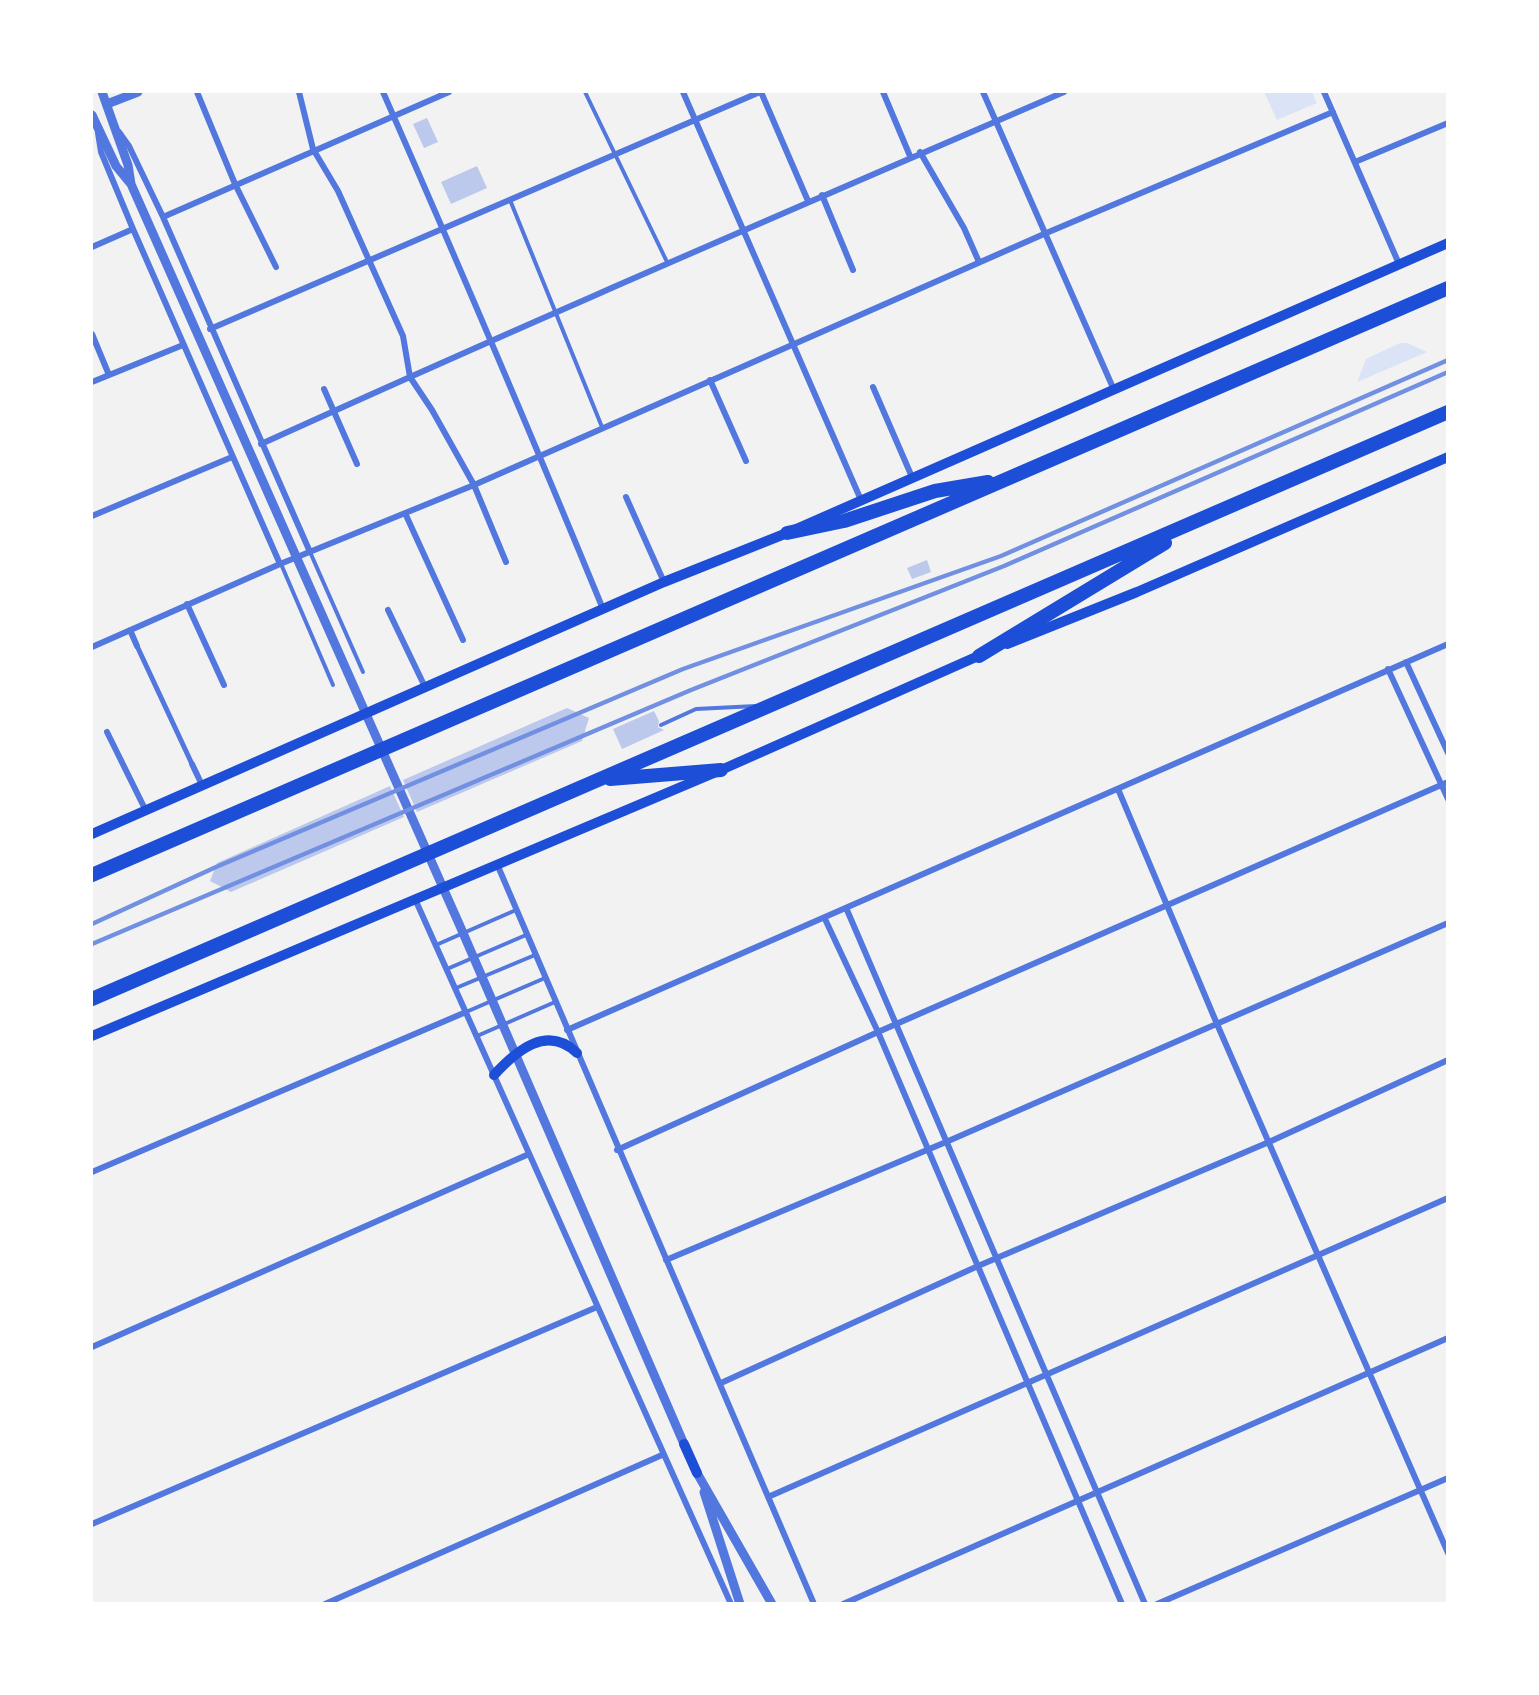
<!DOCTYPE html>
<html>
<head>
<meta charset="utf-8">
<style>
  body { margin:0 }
  #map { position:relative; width:1539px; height:1695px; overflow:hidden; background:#f2f2f2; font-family:"Alegreya Sans",sans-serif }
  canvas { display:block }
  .frame { position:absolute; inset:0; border:93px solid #fff; pointer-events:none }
</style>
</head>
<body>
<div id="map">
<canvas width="1539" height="1695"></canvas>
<div class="frame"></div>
</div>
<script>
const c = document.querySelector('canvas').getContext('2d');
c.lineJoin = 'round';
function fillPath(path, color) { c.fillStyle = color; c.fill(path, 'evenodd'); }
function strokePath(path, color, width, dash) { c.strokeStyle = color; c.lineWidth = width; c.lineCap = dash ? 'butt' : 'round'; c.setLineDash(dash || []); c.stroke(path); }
fillPath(new Path2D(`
  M 1264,92 L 1312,92 L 1317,103 L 1277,120 Z
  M 1400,343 L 1407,343 L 1427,352 L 1357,382 L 1366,359 Z`), '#dbe4f7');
fillPath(new Path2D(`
  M 427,118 L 438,142 L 424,148 L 413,124 Z
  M 477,166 L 487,188 L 451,204 L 441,182 Z
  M 927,560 L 931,572 L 912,579 L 907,568 Z
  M 567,708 L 589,718 L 582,741 L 417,812 L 403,780 Z
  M 654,711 L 659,721 L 658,727 L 664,730 L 622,749 L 613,729 Z
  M 390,786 L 404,817 L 231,892 L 210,881 L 217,863 Z`), '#bdc9ec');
strokePath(new Path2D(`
  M 585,92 L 668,264
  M 510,200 L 602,427
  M 310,552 L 363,672
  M 281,564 L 333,685
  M 661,725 L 696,709 L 756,706
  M 436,945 L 516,910
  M 447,969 L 526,935
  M 456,988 L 535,955
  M 466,1012 L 545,978
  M 477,1036 L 555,1002`), '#5277de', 4);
strokePath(new Path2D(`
  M 137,646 L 192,764`), '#5277de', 5);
strokePath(new Path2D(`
  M 197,92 L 235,184 L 276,267
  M 299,92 L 313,149 L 338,191 L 403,336 L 410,377 L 432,410 L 474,485 L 506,562
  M 383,92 C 458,263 532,436 603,609
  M 683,92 L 861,500
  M 761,92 L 808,201
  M 883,92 L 910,156
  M 983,92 L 1114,390
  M 1324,92 L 1399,264
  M 119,132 L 129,146 L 163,217 L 310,552
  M 98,133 L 101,152 L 133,229 L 280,564
  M 920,152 L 964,228 L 979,262
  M 1355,162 L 1448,123
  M 822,195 L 853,270
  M 163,217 L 449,92
  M 92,247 L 133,229
  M 210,329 L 760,92
  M 92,334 L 109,375
  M 710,380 L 746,461
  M 92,382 L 183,345
  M 873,387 L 912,477
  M 324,389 L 357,464
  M 261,444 C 527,323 796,208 1064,92
  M 626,497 L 664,582
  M 405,513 L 463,640
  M 92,516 L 232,457
  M 187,604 L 224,685
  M 388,610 L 425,687
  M 130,630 L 137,646
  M 92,647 L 280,564 L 474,485 L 1044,234 L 1333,112
  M 1406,662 L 1448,753
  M 1388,669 L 1448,799
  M 107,732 L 146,811
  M 192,764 L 202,785
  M 1118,789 L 1217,1024 L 1448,1553
  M 497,864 L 814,1604
  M 415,899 L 731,1604
  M 847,910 L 1145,1604
  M 825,919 L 878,1032 L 1122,1604
  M 567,1030 L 1448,644
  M 617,1150 L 878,1032 L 1448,782
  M 92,1172 L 466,1012
  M 666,1260 L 946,1142 L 1448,923
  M 92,1347 L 529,1154
  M 721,1383 L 978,1266 L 1269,1142 L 1448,1060
  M 768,1497 L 1448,1198
  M 92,1524 L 597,1307
  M 325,1604 L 662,1455
  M 843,1604 L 1448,1338
  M 1157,1604 L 1448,1478`), '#5277de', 6);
strokePath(new Path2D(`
  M 102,92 L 128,165 L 131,184 L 460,926 L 684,1444
  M 107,104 L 138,92
  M 92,115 L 116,166 L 130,183
  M 697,1473 L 772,1604
  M 704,1492 L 740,1604`), '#5277de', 9);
strokePath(new Path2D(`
  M 1007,644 L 1137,592 L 1448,457
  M 92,834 L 664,582 L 787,533 L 1448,243
  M 92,1036 L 721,770 L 985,653
  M 494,1075 C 516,1051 547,1024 577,1053
  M 684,1444 L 697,1473`), '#1d4ed8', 10);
strokePath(new Path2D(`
  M 787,533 L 844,521 L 935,491 L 988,482
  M 979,656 L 1165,543
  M 610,779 L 721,770
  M 92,875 L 1448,288
  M 92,999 L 1448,412`), '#1d4ed8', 14);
strokePath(new Path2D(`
  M 92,924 L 216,867 L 683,669 L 1001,556 L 1448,360
  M 92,944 L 691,690 L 1004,566 L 1448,372`), '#7290e2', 4.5);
</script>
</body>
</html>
